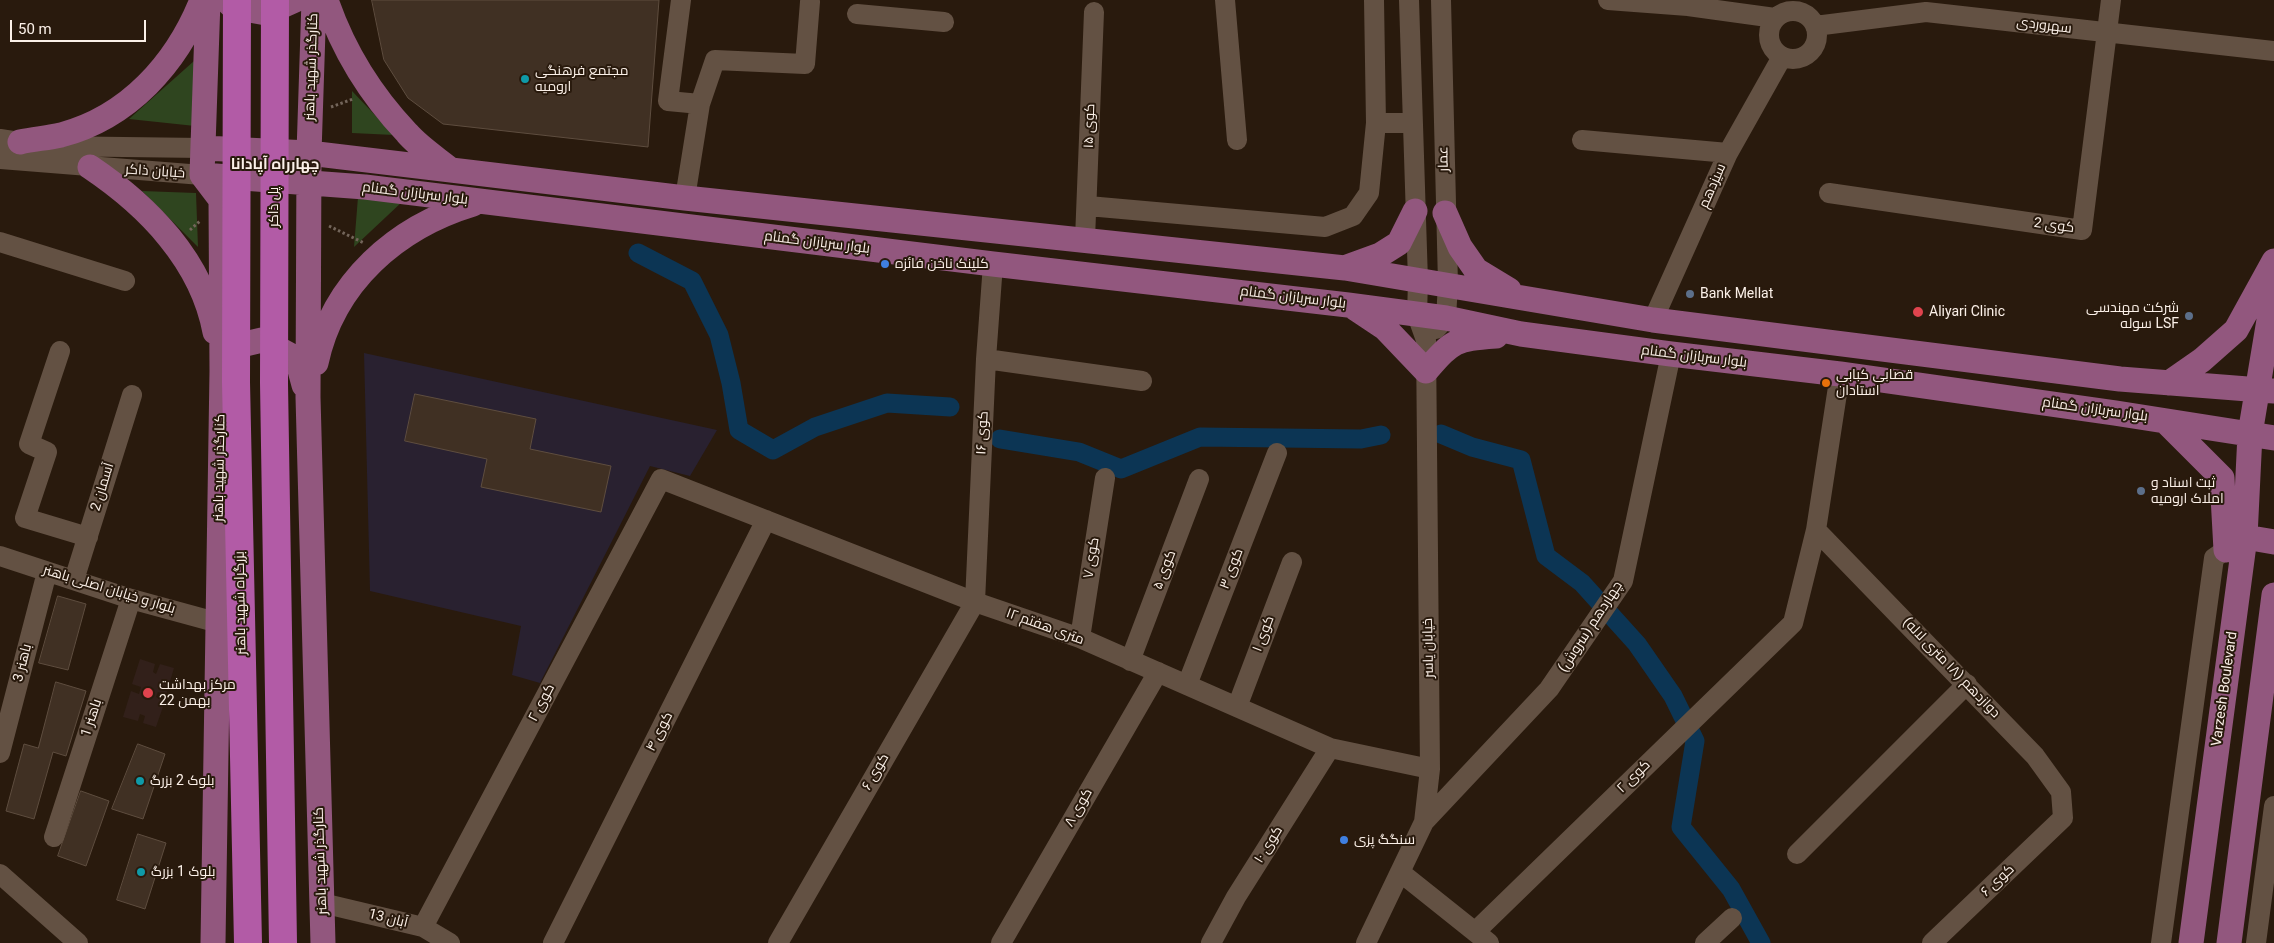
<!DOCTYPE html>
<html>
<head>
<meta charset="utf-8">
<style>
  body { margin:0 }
  #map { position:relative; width:2274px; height:943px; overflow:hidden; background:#291a0d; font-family:Roboto,sans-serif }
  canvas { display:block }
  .scale { position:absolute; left:10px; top:20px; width:136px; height:22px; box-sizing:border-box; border:2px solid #fbf0e8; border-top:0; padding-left:6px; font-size:15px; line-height:18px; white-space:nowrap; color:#fbf0e8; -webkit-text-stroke:4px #291a0d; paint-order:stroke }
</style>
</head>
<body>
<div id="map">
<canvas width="2274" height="943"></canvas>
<div class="scale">50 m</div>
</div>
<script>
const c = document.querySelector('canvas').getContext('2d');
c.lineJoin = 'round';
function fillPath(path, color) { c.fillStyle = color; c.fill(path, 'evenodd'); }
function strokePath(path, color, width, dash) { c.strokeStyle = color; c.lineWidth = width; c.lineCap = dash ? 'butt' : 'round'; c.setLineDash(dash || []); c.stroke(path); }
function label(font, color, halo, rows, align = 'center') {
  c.font = font + ' Roboto,Cairo,sans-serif'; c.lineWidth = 4; c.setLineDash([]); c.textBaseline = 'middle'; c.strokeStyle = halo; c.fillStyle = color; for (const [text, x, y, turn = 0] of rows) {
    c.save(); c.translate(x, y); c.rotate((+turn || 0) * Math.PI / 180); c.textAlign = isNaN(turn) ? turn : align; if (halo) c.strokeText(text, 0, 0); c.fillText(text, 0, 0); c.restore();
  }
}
fillPath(new Path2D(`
  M 364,353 L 717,430 L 690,476 L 650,466 L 540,683 L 512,675 L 521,626 L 370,591 Z`), '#292130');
fillPath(new Path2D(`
  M 140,659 L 155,664 L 153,672 L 156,674 L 160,664 L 174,668 L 166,695 L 158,692 L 156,697 L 165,701 L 156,727 L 143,723 L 145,716 L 140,714 L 138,721 L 123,717 L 131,691 L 139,694 L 141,687 L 132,684 Z`), '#32201a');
fillPath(new Path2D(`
  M 194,61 L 195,126 L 129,119 Z
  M 352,91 L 394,135 L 352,133 Z
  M 142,191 L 196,193 L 198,247 Z
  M 358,197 L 403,201 L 354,247 Z`), '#2f451f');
strokePath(new Path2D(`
  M 638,253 L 692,281 L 719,335 L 731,383 L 739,430 L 773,450 L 815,427 L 887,403 L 950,407
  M 1441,434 L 1472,447 L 1521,460 L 1546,556 L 1582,583 L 1637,644 L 1673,696 L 1695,741 L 1681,827 L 1731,889 L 1761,943
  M 1000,439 L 1079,452 L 1121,469 L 1200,437 L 1361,439 L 1381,435`), '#0c3554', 19);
const building = new Path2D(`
  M 372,0 L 659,0 L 648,147 L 443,124 L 408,98 L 384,60 Z
  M 415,394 L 536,419 L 530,449 L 611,466 L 601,512 L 481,487 L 487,459 L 405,441 Z
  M 58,596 L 86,604 L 68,670 L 39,663 Z
  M 56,682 L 86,691 L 66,756 L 53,752 L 34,819 L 6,811 L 24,744 L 38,748 Z
  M 138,744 L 165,754 L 143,819 L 112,809 Z
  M 81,791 L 109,801 L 86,866 L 58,856 Z
  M 138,834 L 166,843 L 145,909 L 117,900 Z`);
fillPath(building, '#403023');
strokePath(building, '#5e4d3f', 1);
strokePath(new Path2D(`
  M 331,107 L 353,99
  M 329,226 L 364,243
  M 190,230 L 200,221`), '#73655a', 3, [2.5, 2.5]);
strokePath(new Path2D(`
  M 681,0 L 668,101 L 700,104 L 685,198
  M 1225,0 L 1237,140
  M 1608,0 L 1688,6 L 1775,18
  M1769 35a24 24 0 1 1 48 0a24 24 0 1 1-48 0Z
  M 857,14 L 944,22
  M 1815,26 L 1926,12 L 2274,51
  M 700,104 L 715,60 L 805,64 L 810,2
  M 1376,123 L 1412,123
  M 0,139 L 45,146 L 203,148
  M 1582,140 L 1728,153
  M 0,159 L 202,175
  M 1829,193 L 2082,230 L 2111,0
  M 1088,206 L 1325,227 L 1353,216 L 1369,193 L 1376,123 L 1374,0
  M 1085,239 L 1094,12
  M 0,242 L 125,281
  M 1653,320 L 1728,153 L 1782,57
  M 1436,329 L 1446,318 L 1448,284 L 1441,0
  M 60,351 L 29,444 L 47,452 L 25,518 L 88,537
  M 986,359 L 1142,381
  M 1816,530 L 2035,756 L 2061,792 L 2063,818 L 1932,943
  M 0,556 L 131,599 L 219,623
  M 74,580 L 132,395
  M 1080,638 L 1105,478
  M 1130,661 L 1199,479
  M 1187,685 L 1277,453
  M 1237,707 L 1292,562
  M 0,753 L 47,572
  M 1424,822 L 1549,689 L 1623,581 L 1671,354
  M 54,837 L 131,599
  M 1797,854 L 1967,684
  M 1400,872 L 1489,943
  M 0,874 L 78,943
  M 322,903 L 423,927 L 450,943
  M 423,927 L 661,479 L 975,602 L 1080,638 L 1330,748 L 1430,769
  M 1476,931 L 1793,623 L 1816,530 L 1840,374
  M 553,943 L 766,520
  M 778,943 L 975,602 L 986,359 L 993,264
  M 1001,943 L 1158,672
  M 1211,943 L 1236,897 L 1330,748
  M 1366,943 L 1424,822 L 1430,769 L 1426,340 L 1417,315 L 1418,281 L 1409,0
  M 1705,943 L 1732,918
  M 2161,943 L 2214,558 L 2237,542
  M 2256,943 L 2274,806`), '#635143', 20);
strokePath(new Path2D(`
  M 208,0 L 202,175 L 221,200 L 222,371 L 213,943
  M 226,0 L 233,7 L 266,13 L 295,0
  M 314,0 L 309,153 L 308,397 L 323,943
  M 326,0 C 343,50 370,94 407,133 C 419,147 436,158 451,170
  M 20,142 C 33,139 48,138 61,135 C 129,117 177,63 202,0
  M 203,148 L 309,153 L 685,198 L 1345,268 L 1653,320 L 2120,379 L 2274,391
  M 90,167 C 148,206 202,261 215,332
  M 202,175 L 365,187 L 993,264 L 1348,305 L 1446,318 L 1521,334 L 1671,354 L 1840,374 L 2115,413 L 2274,438
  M 1445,213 L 1460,247 L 1476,270 L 1509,290
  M 1347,267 L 1380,255 L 1399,243 L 1415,211
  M 1355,308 L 1385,328 L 1426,371 C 1453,340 1455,339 1496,336
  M 223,355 L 224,349 L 262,340 L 297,359 L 304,385
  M 316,363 C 333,282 397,227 473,204
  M 2169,383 L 2202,360 L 2236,330 L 2274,261
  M 2165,421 L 2222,478 L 2226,550
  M 2245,537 L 2274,542
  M 2191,943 L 2245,537 L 2250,434 L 2274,290
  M 2229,943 L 2274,595`), '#92577e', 25);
strokePath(new Path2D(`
  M 237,0 L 236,382 L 248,943
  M 275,0 L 274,383 L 283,943`), '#b25ba6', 28);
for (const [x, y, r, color] of [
  [525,79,5,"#0f9aa8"],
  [885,264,5,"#3f7fe0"],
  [1690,294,5,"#5c6f8a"],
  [1918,312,6,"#e0444e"],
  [2189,316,5,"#5c6f8a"],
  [1826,383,5,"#e8710a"],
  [2141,491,5,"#5c6f8a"],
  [148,693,6,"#e0444e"],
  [140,781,5,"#0f9aa8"],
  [1344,840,5,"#3f7fe0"],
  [141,872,5,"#0f9aa8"]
]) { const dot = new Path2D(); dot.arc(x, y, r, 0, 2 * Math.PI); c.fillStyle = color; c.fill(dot); strokePath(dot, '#291a0d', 2); }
label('14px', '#fbf0e8', '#291a0d', [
  ["سهروردی",2044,26,7],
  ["کنارگذر شهید باهنر",312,67,-88],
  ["کوی ۱۵",1090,126,-88],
  ["عمار",1444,159,-91],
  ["خیابان ذاکر",155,172,4],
  ["سیزدهم",1713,186,-66],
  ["بلوار سربازان گمنام",415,194,7],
  ["پل ذاکر",274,207,-90],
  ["کوی 2",2054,226,8],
  ["بلوار سربازان گمنام",817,243,7],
  ["بلوار سربازان گمنام",1293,298,7],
  ["بلوار سربازان گمنام",1694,357,7],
  ["بلوار سربازان گمنام",2095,410,8],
  ["کوی ۱۶",983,433,-87],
  ["کنارگذر شهید باهنر",220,468,-89],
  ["آسمان 2",103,487,-73],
  ["کوی ۷",1092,558,-81],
  ["کوی ۳",1232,569,-69],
  ["کوی ۵",1165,570,-69],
  ["بلوار و خیابان اصلی باهنر",109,590,17],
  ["بزرگراه شهید باهنر",241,603,-91],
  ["۱۲ متری هفتم",1045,627,20],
  ["چهاردهم (سروش)",1591,627,-57],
  ["کوی ۱",1264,634,-69],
  ["خیابان یاسر",1429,648,-91],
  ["باهنر 3",23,663,-76],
  ["دوازدهم (۱۸ متری لاله)",1951,668,46],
  ["Varzesh Boulevard",2225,689,-82],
  ["کوی ۲",542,703,-62],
  ["باهنر 1",92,718,-72],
  ["کوی ۴",660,732,-63],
  ["کوی ۶",876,772,-60],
  ["کوی ۲",1634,777,-44],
  ["کوی ۸",1079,808,-60],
  ["کوی ۱۰",1269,845,-58],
  ["کنارگذر شهید باهنر",321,861,-92],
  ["کوی ۶",1998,881,-43],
  ["13 آبان",388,919,14]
]);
label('14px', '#fbf0e8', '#291a0d', [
  ["مجتمع فرهنگی",535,71],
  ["ارومیه",535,87],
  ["کلینک ناخن فائزه",895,264],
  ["Bank Mellat",1700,294],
  ["شرکت مهندسی",2179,308,"right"],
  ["سوله LSF",2179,324,"right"],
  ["Aliyari Clinic",1929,312],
  ["قصابی کبابی",1836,375],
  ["استادان",1836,391],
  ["ثبت اسناد و",2151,483],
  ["املاک ارومیه",2151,499],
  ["مرکز بهداشت",159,685],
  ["22 بهمن",159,701],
  ["بلوک 2 بزرگ",150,781],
  ["سنگگ پزی",1354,840],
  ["بلوک 1 بزرگ",151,872]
], 'left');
label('bold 15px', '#fbf0e8', '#291a0d', [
  ["چهارراه آپادانا",275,165]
]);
</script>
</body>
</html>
